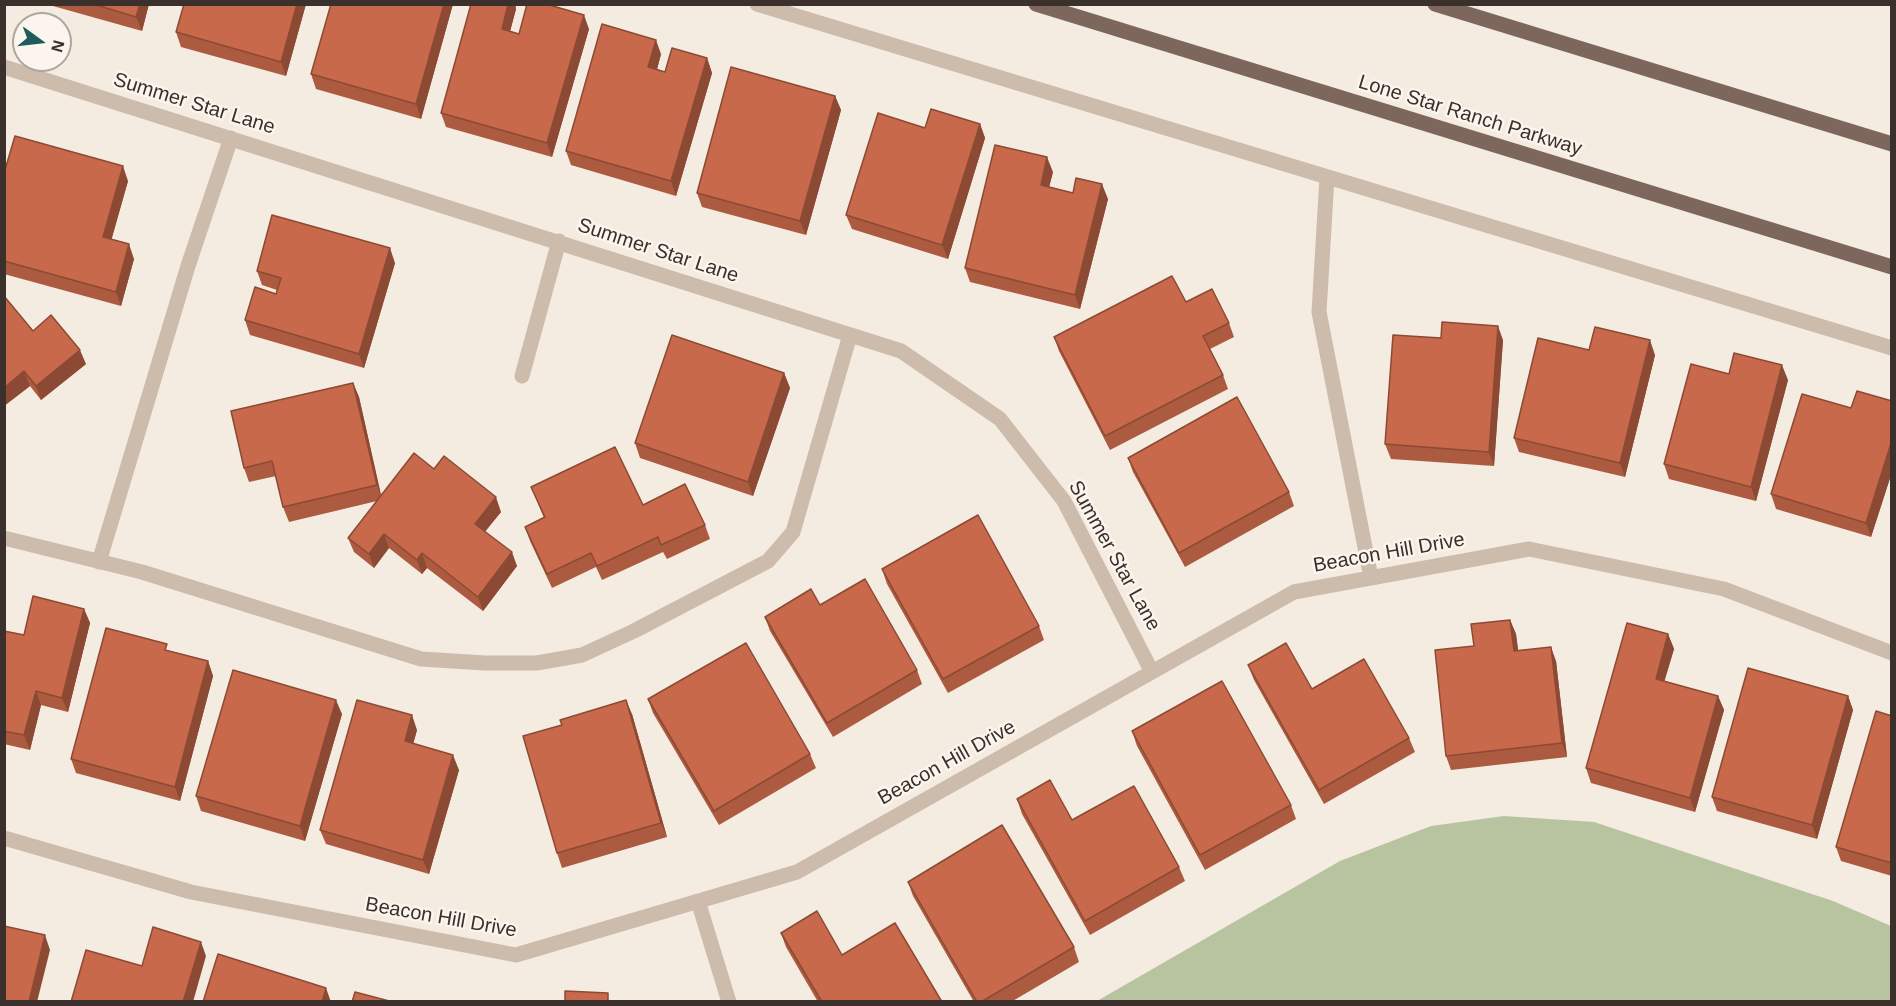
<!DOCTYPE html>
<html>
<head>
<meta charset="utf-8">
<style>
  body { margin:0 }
  #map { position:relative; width:1896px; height:1006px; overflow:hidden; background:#f4ebe1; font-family:Helvetica,sans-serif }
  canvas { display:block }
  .frame { position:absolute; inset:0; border:6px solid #3b302b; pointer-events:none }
  .north { position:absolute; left:12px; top:12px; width:60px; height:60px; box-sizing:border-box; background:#fbf5ee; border:2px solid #aea6a0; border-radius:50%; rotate:105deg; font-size:16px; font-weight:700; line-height:24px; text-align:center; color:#3b302b }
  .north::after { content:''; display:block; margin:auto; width:21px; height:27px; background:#1f5a5e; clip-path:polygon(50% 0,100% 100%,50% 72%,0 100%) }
</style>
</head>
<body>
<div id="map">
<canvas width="1896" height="1006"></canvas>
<div class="frame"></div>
<div class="north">N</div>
</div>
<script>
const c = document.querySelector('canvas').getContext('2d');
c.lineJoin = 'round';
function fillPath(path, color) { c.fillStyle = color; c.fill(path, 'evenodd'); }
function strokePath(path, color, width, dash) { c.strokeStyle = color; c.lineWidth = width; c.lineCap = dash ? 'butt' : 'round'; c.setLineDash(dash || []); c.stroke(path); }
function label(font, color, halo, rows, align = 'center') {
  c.font = font + ' Helvetica,sans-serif'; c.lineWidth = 5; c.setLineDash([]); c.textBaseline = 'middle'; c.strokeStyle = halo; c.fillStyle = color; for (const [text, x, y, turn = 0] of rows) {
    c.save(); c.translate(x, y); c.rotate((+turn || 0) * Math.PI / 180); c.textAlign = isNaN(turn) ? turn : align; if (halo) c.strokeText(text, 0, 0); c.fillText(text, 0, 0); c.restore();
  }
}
fillPath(new Path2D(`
  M 1504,816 L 1594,822 L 1833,901 L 1891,926 L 1891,1001 L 1097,1001 L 1340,861 L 1431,826 Z`), '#b8c4a0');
strokePath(new Path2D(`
  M 757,4 L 1892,348
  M 4,67 L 901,351 L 1000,419 L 1064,501 L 1152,672
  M 1327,177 L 1319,312 L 1371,578
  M 522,376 L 559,241
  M 4,538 L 142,572 L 421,659 L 485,663 L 537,663 L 582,655 L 634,631 L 768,561 L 793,532 L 850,335
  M 99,562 L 188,266 L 231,138
  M 4,838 L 191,892 L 516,955 L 797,872 L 1294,592 L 1529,549 L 1724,589 L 1892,653
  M 698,901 L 729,1002`), '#cdbbac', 15);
strokePath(new Path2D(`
  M 1036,4 L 1892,267
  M 1435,4 L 1892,144`), '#7d675c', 15);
fillPath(new Path2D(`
  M 52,4 L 149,4 L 142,31 L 53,6 Z
  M 184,4 L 306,4 L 286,76 L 181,47 L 176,32 Z
  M 453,4 L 421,119 L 316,89 L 311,74 Z
  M 471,4 L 515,4 L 516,9 L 510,31 L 519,34 L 589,29 L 552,157 L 446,127 L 441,113 Z
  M 661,54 L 657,69 L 665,72 L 707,58 L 712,73 L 676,196 L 571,165 L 566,151 Z
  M 835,96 L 841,110 L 806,235 L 702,207 L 697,193 Z
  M 980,124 L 985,138 L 948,259 L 852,229 L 846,215 L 925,128 Z
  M 1053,172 L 1049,187 L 1073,193 L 1108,199 L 1080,309 L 970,282 L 965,268 Z
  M 4,173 L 128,181 L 111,240 L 134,259 L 121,306 L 4,274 Z
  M 395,263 L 364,368 L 250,335 L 245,320 L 276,294 L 277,290 L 262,285 L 257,271 Z
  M 4,296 L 33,331 L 86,364 L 41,400 L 30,386 L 4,406 Z
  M 1186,302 L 1229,323 L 1234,337 L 1210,349 L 1223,375 L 1228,389 L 1110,450 L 1059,351 L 1054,337 Z
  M 1441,338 L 1503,340 L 1494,466 L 1391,459 L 1385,444 Z
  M 1589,350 L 1655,355 L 1625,477 L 1519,452 L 1514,438 Z
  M 784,373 L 790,388 L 753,496 L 640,458 L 635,443 Z
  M 1788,380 L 1756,501 L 1669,479 L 1664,464 Z
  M 353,383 L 359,397 L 381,496 L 434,469 L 501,512 L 485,531 L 517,566 L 483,611 L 427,568 L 422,574 L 389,548 L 374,568 L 354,552 L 348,538 L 377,501 L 289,522 L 283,507 L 276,476 L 249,482 L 244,468 Z
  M 1892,401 L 1892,472 L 1871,537 L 1776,509 L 1771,494 L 1851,408 Z
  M 1128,458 L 1289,492 L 1294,506 L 1185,567 L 1133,472 Z
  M 531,487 L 643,505 L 705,525 L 710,539 L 667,559 L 663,552 L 602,580 L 596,567 L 552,588 L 530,541 L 525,527 L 544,518 Z
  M 882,569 L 1039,626 L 1044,640 L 948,693 L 887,584 Z
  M 820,605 L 917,670 L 922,684 L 833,737 L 770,631 L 765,617 Z
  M 84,609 L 90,623 L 68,712 L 41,705 L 30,750 L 4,744 L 4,631 L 24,635 Z
  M 1510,620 L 1516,634 L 1518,650 L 1556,661 L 1567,757 L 1451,770 L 1446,756 L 1474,646 Z
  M 1668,634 L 1674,649 L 1664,681 L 1718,696 L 1724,710 L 1695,812 L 1591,783 L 1586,768 Z
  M 170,651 L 208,661 L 213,676 L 180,801 L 76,773 L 71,759 Z
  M 1248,665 L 1312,689 L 1409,738 L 1415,752 L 1324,804 L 1254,680 Z
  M 1848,696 L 1853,710 L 1817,839 L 1717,811 L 1712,797 Z
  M 648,699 L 810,754 L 816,768 L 719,825 L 653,713 Z
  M 342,714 L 305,841 L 201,811 L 196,796 Z
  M 632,714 L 667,837 L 562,868 L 557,853 L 562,725 Z
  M 1892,716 L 1892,876 L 1841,861 L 1836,847 Z
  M 417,730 L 413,744 L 459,770 L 429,874 L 326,844 L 320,830 Z
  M 1132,731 L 1291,805 L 1296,819 L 1205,870 L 1137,746 Z
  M 1017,799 L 1072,820 L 1179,867 L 1185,881 L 1090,935 L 1022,814 Z
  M 908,882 L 1074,947 L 1079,962 L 1011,1002 L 974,1002 L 913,896 Z
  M 781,933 L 842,955 L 942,1002 L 818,1002 L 786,947 Z`), '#ac5a40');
fillPath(new Path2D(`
  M 140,4 L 149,4 L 142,31 L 136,17 Z
  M 297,4 L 306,4 L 286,76 L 281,62 Z
  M 444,4 L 453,4 L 421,119 L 416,104 Z
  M 508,4 L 515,4 L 516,9 L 507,43 L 502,29 Z
  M 584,15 L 589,29 L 552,157 L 547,143 Z
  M 656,40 L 661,54 L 654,81 L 648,67 Z
  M 707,58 L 712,73 L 676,196 L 671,181 Z
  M 835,96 L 841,110 L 806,235 L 800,221 Z
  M 980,124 L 985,138 L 948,259 L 942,245 Z
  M 1047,157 L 1053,172 L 1046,199 L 1041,185 Z
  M 123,166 L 128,181 L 108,252 L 103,237 Z
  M 1102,184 L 1108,199 L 1080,309 L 1075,295 Z
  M 129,244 L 134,259 L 121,306 L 116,292 Z
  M 390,248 L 395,263 L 364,368 L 359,354 Z
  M 1498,326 L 1503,340 L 1494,466 L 1489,452 Z
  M 1650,340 L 1655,355 L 1625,477 L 1620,463 Z
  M 80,350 L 86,364 L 41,400 L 36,386 Z
  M 1782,365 L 1788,380 L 1756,501 L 1751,487 Z
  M 24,371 L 30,386 L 4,406 L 4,388 Z
  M 784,373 L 790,388 L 753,496 L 748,482 Z
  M 353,383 L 359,397 L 382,499 L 377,485 Z
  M 1892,440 L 1892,472 L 1871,537 L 1866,523 Z
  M 496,497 L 501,512 L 480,538 L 475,524 Z
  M 384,534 L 389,548 L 374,568 L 369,554 Z
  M 512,552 L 517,566 L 483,611 L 478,597 Z
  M 422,553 L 427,568 L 422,574 L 417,560 Z
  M 84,609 L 90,623 L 68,712 L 62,698 Z
  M 1510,620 L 1516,634 L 1520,665 L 1514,651 Z
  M 1668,634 L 1674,649 L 1661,693 L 1656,679 Z
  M 1551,647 L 1556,661 L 1567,757 L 1562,743 Z
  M 208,661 L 213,676 L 180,801 L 175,787 Z
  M 36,691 L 41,705 L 30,750 L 24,735 Z
  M 1718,696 L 1724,710 L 1695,812 L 1690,798 Z
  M 1848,696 L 1853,710 L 1817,839 L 1812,825 Z
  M 336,700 L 342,714 L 305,841 L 300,826 Z
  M 626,700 L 632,714 L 667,837 L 661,823 Z
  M 412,715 L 417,730 L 410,755 L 405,741 Z
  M 453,755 L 459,770 L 429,874 L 423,860 Z
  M 45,935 L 50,950 L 37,1002 L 29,1002 Z
  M 201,942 L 206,956 L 193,1002 L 183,1002 Z
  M 326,988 L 331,1002 L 322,1002 Z`), '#8c4a34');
const building = new Path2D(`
  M 93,4 L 140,4 L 136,17 Z
  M 184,4 L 297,4 L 281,62 L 176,32 Z
  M 331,4 L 444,4 L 416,104 L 311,74 Z
  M 471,4 L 508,4 L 502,29 L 519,34 L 527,4 L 546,4 L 584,15 L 547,143 L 441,113 Z
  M 602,24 L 656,40 L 648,67 L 665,72 L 672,48 L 707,58 L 671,181 L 566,151 Z
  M 731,67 L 835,96 L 800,221 L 697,193 Z
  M 931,109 L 980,124 L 942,245 L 846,215 L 878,113 L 925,128 Z
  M 15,136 L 123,166 L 103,237 L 129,244 L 116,292 L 4,261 L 4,173 Z
  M 995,145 L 1047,157 L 1041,185 L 1073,193 L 1076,178 L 1102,184 L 1075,295 L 965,268 Z
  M 272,215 L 390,248 L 359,354 L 245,320 L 255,287 L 276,294 L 281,278 L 257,271 Z
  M 1172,276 L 1186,302 L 1212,289 L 1229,323 L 1203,336 L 1223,375 L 1105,436 L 1054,337 Z
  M 4,296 L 33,331 L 51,315 L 80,350 L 36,386 L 24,371 L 4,388 Z
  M 1442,322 L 1498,326 L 1489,452 L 1385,444 L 1393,335 L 1441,338 Z
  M 1595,327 L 1650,340 L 1620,463 L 1514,438 L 1538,338 L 1589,350 Z
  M 672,335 L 784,373 L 748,482 L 635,443 Z
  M 1734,353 L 1782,365 L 1751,487 L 1664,464 L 1691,364 L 1729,374 Z
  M 353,383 L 377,485 L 283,507 L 272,461 L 244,468 L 231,411 Z
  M 1857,391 L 1892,401 L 1892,440 L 1866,523 L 1771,494 L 1802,394 L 1851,408 Z
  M 1237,397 L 1289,492 L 1179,553 L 1128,458 Z
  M 615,447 L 643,505 L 685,484 L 705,525 L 661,545 L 658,537 L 597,566 L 591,553 L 547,574 L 525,527 L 545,517 L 531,487 Z
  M 414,453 L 434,469 L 444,456 L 496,497 L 475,524 L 512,552 L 478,597 L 422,553 L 417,560 L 384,534 L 369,554 L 348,538 Z
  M 978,515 L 1039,626 L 943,679 L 882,569 Z
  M 865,579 L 917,670 L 827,723 L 765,617 L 811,589 L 820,605 Z
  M 33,596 L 84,609 L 62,698 L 36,691 L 24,735 L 4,731 L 4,631 L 24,635 Z
  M 1510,620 L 1514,651 L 1551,647 L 1562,743 L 1446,756 L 1435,650 L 1474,646 L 1471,624 Z
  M 1627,623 L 1668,634 L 1656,679 L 1718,696 L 1690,798 L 1586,768 Z
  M 106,628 L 167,644 L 165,650 L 208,661 L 175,787 L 71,759 Z
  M 746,643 L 810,754 L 714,811 L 648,699 Z
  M 1286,643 L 1312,689 L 1364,659 L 1409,738 L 1319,790 L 1248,665 Z
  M 1748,668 L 1848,696 L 1812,825 L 1712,797 Z
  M 233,670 L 336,700 L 300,826 L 196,796 Z
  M 1222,681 L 1291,805 L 1200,855 L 1132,731 Z
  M 357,700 L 412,715 L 405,741 L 453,755 L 423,860 L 320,830 Z
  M 626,700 L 661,823 L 557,853 L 523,736 L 562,725 L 560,720 Z
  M 1876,711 L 1892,716 L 1892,863 L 1836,847 Z
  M 1050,780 L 1072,820 L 1134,786 L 1179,867 L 1085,921 L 1017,799 Z
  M 1002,825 L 1074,947 L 981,1002 L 977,1002 L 908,882 Z
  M 817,911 L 842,955 L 895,923 L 942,1002 L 822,1002 L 781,933 Z
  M 4,926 L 45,935 L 29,1002 L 4,1002 Z
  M 153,927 L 201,942 L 183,1002 L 71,1002 L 86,950 L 142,966 Z
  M 218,954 L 326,988 L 322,1002 L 203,1002 Z
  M 565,991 L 608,993 L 608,1002 L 565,1002 Z
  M 355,992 L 393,1002 L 352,1002 Z`);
fillPath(building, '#c8694b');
strokePath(building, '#8c4a34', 1.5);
label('20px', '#3b302b', '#fbf5ee', [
  ["Summer Star Lane",194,104,17],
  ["Lone Star Ranch Parkway",1470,116,17],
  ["Summer Star Lane",658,251,18],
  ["Beacon Hill Drive",1389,553,-10],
  ["Summer Star Lane",1114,556,61],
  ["Beacon Hill Drive",947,763,-29],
  ["Beacon Hill Drive",441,918,10]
]);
</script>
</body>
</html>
